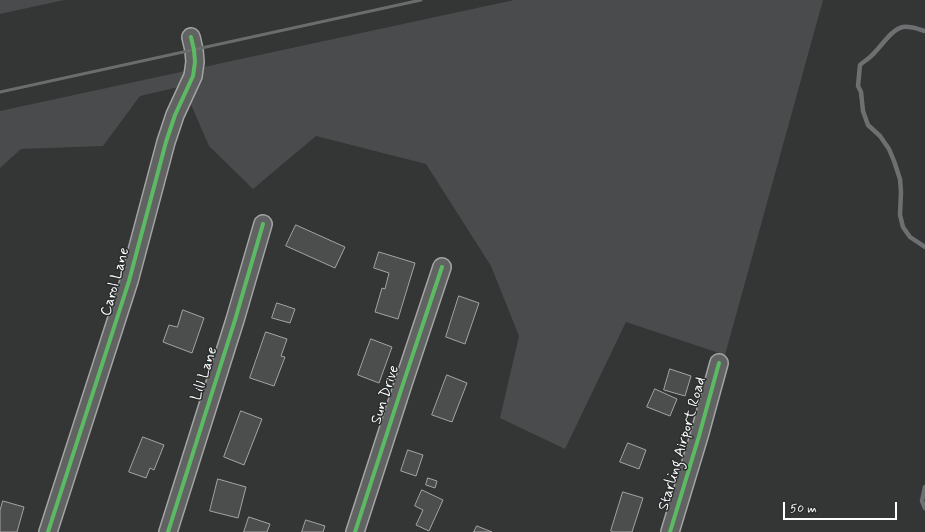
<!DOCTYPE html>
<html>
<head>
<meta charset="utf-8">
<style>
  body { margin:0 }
  #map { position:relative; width:925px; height:532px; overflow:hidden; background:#343535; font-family:Mynerve,sans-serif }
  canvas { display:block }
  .scale { position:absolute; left:783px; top:502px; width:114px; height:18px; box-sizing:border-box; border:2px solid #fff; border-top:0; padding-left:5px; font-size:12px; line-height:14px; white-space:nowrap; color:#fff; -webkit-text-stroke:3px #2a2d2e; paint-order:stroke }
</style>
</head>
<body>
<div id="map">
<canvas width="925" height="532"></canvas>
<div class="scale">50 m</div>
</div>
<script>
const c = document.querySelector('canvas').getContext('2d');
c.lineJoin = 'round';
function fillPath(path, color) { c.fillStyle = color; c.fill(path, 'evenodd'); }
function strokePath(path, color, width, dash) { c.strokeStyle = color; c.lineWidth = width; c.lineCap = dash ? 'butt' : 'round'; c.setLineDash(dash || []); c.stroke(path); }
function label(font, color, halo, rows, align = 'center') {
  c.font = font + ' Mynerve,sans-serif'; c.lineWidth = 3; c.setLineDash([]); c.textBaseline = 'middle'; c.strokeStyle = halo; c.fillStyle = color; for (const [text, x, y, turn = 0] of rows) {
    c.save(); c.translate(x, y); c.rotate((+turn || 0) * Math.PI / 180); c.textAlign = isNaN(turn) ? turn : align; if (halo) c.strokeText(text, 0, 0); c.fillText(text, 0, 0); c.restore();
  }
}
fillPath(new Path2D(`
  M 0,0 L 64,0 L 0,14 Z
  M 514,0 L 823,0 L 725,355 L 626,322 L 565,449 L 500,418 L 519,336 L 491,266 L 426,164 L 316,136 L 253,189 L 209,146 L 183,86 L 140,96 L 103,146 L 21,149 L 0,168 L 0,111 Z`), '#494b4c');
strokePath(new Path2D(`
  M 925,31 C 918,29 911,26 903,27 C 891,29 879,50 870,57 C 867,60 863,62 860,65 L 858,86 L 861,92 L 863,111 L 868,125 L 880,136 L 889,149 L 894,161 L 900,179 L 901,192 L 900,215 L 903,227 L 910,237 L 925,247
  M 925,487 L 922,501 L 925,508`), '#6d6f70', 4.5);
const building = new Path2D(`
  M 296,225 L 345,247 L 335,268 L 286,246 Z
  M 379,252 L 415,263 L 398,319 L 375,312 L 382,288 L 385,289 L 389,273 L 374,268 Z
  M 459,296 L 479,303 L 465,344 L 446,337 Z
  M 277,303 L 295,309 L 290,323 L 272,318 Z
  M 183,310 L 204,318 L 192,353 L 163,342 L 169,325 L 177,327 Z
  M 266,332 L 287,339 L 281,356 L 285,357 L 274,386 L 250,378 Z
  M 371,339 L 392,347 L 379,383 L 358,375 Z
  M 670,369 L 691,376 L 685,396 L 664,390 Z
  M 447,375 L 467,383 L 452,422 L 432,415 Z
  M 655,389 L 677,399 L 670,416 L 647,407 Z
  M 241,411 L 262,419 L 244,465 L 224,457 Z
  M 143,437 L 164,445 L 154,470 L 150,468 L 146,478 L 129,472 Z
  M 628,443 L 646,450 L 639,469 L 620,462 Z
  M 408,450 L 423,455 L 416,476 L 401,471 Z
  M 428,478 L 437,481 L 435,488 L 426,485 Z
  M 218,479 L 246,487 L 238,518 L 210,511 Z
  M 422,490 L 443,500 L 429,531 L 416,525 L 423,510 L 415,506 Z
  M 623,492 L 643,498 L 632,532 L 613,532 L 611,531 Z
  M 3,501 L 24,507 L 17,532 L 0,532 L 0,511 Z
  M 249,517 L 270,524 L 267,532 L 244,532 Z
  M 306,520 L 325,526 L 323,532 L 302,532 Z
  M 477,526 L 492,532 L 474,532 Z`);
fillPath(building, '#4c4d4d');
strokePath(building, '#a4a4a4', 1);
const minor = new Path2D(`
  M 48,532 L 129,281 L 166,142 L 175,115 L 193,76 L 195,62 L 194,50 L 191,37
  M 168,532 L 235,320 L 263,224
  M 355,532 L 403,384 L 442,267
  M 670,532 L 699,436 L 719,363`);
strokePath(minor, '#a4a4a4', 20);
strokePath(minor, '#616262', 17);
strokePath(new Path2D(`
  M 0,92 L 421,0`), '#6b6c6c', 3);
strokePath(new Path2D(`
  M 48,532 L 129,281 L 166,142 L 175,115 L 193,76 L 195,62 L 194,50 L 191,37
  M 168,532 L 235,320 L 263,224
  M 355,532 L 403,384 L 442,267
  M 670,532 L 699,436 L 719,363`), '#5cba63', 4);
label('15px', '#fff', '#2a2d2e', [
  ["Carol Lane",116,282,-74],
  ["Lill Lane",205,374,-72],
  ["Sun Drive",386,395,-72],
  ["Starling Airport Road",683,444,-74]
]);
</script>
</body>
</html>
